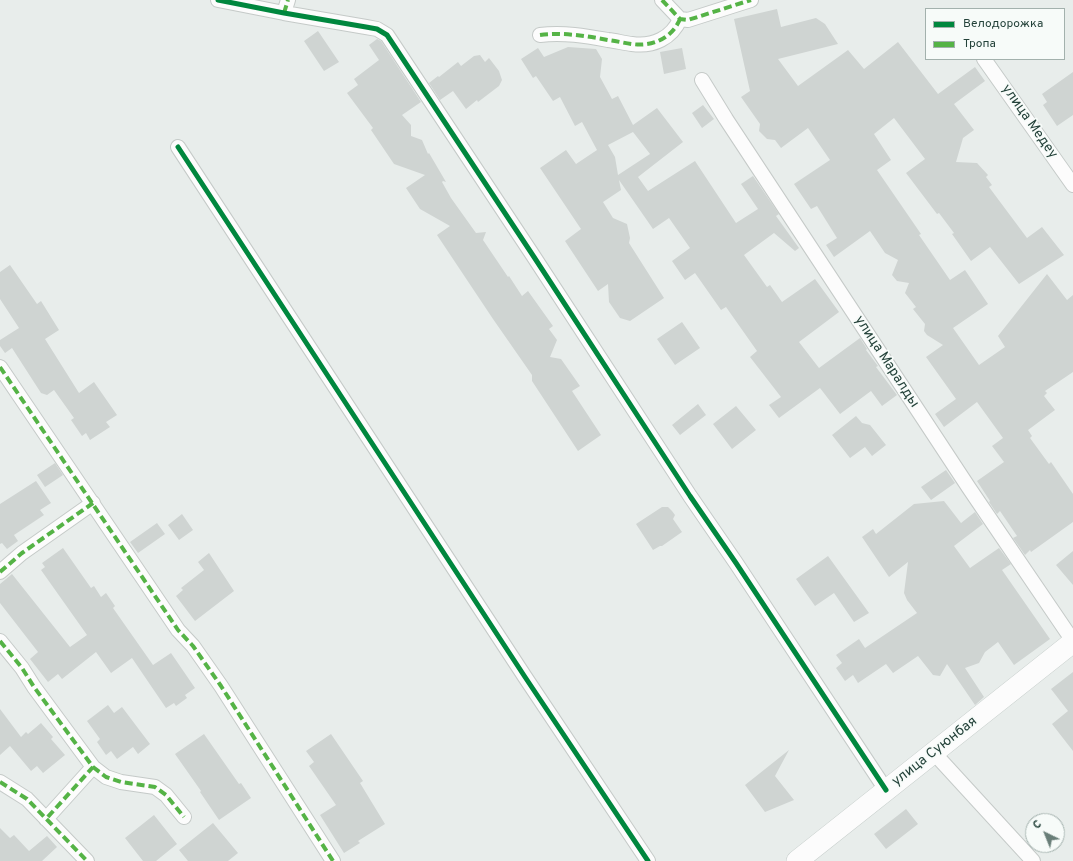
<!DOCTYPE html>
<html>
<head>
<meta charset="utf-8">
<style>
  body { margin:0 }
  #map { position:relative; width:1073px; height:861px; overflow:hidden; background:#e8edeb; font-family:Overpass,sans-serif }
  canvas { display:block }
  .legend { position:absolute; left:925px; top:8px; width:140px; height:52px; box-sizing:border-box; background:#f7fbf9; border:1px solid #a3b1ad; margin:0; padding:5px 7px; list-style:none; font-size:12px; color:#24423a }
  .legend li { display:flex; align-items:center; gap:8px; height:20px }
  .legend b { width:20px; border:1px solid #a3b1ad }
  .north { position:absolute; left:1025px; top:813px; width:40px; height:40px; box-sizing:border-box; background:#f7fbf9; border:1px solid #a3b1ad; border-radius:50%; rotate:317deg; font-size:11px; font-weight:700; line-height:16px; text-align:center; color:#24423a }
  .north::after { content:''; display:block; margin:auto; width:14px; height:18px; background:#697e78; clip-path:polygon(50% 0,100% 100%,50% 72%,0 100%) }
</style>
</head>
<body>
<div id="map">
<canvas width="1073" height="861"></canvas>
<ul class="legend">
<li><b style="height:5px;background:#00873e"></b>Велодорожка</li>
<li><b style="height:5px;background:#55b346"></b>Тропа</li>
</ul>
<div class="north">С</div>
</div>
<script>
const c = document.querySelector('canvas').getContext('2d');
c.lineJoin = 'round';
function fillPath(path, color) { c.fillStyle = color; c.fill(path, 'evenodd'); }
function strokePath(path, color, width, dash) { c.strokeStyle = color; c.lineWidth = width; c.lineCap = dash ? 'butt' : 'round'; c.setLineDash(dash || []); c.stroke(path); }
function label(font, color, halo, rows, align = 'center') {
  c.font = font + ' Overpass,sans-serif'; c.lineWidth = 3.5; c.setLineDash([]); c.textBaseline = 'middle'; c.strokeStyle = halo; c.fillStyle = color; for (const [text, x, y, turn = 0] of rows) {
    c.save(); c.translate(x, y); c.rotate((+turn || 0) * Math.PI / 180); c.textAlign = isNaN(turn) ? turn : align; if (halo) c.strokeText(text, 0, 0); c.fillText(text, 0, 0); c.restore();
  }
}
fillPath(new Path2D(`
  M 777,9 L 781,27 L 816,18 L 825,24 L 838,44 L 778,59 L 798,86 L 848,50 L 864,69 L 898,42 L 938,94 L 975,67 L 985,81 L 954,104 L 974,130 L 963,138 L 956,162 L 977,163 L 988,175 L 986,177 L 992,185 L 989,187 L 1027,238 L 1042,227 L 1064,255 L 1019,284 L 990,247 L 971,261 L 952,234 L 954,233 L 939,213 L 937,214 L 906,173 L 925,159 L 894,118 L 874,134 L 891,160 L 877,170 L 921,234 L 919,235 L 950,280 L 965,270 L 988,304 L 953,328 L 979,365 L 1005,347 L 998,336 L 1047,274 L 1067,300 L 1073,295 L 1073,372 L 1045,391 L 1047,393 L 1044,396 L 1055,410 L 1028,430 L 1032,436 L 1030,438 L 1049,464 L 1051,462 L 1073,494 L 1073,522 L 1031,552 L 1030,550 L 1025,555 L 1013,538 L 1017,536 L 1000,511 L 997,514 L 989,502 L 990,501 L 977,481 L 1004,462 L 992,446 L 1003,438 L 977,402 L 944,427 L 935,414 L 956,399 L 926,357 L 943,345 L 927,335 L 924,331 L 925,324 L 913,309 L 916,307 L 905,293 L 909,283 L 897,281 L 892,275 L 898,260 L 885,253 L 870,231 L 834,257 L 826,245 L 837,238 L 817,206 L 811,209 L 794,184 L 830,160 L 808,128 L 781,148 L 775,140 L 767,139 L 759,131 L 760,124 L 741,97 L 750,91 L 734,19 Z
  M 318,31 L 339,62 L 324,71 L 304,41 Z
  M 377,39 L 381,41 L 421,102 L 402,115 L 411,125 L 411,136 L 422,140 L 428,154 L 429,153 L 446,182 L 443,181 L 442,182 L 451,198 L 476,233 L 486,232 L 483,240 L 508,277 L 509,276 L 522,296 L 528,291 L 553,326 L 549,329 L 557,340 L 550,357 L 561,359 L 580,386 L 572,391 L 601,435 L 578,451 L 532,381 L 532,375 L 493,319 L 437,235 L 450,226 L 420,209 L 406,188 L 425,175 L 394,164 L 371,130 L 373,128 L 347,93 L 358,85 L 354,79 L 379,60 L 369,45 Z
  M 568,47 L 596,49 L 602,59 L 600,77 L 612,99 L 618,96 L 633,125 L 657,108 L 683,142 L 638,177 L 648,191 L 695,161 L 736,223 L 758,209 L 741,184 L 753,176 L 779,214 L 776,216 L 799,248 L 795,251 L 774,233 L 744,255 L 767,287 L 770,285 L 782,302 L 815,279 L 839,312 L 799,342 L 819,368 L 860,338 L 867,349 L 866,350 L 878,366 L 876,367 L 897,395 L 882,406 L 871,391 L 840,414 L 820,388 L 779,418 L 769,405 L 781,397 L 750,357 L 757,351 L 726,307 L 721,310 L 695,273 L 685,280 L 672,261 L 690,248 L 669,218 L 653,229 L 619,180 L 621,190 L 603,202 L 613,218 L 627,224 L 630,238 L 629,243 L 664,298 L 630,321 L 620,318 L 609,302 L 608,284 L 598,291 L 565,241 L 581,229 L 540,168 L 566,150 L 576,164 L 597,150 L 582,122 L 575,126 L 560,97 L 553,101 L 536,76 L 533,78 L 521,59 L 538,48 L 544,57 ZM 633,132 L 650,154 L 618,175 L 615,157 L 608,145 Z
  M 682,48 L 686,69 L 664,74 L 660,52 Z
  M 480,55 L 485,62 L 489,58 L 499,71 L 502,80 L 499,86 L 478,102 L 477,100 L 466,109 L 453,91 L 440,100 L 429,83 L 438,76 L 439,77 L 458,62 L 461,66 L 474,56 Z
  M 1073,72 L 1073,115 L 1057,126 L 1043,105 L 1047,102 L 1042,94 Z
  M 703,105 L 714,119 L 702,128 L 692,113 Z
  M 10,265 L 37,304 L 41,301 L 59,330 L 45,339 L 79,393 L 94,382 L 117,415 L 106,422 L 110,427 L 90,440 L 86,433 L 82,436 L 71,420 L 74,418 L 54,390 L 47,395 L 41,393 L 12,348 L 5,353 L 0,346 L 0,340 L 19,328 L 0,299 L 0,272 Z
  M 682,322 L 700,348 L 675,365 L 657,339 Z
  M 698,404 L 706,415 L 680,435 L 672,425 Z
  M 736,406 L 756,430 L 732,449 L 713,424 Z
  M 856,416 L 862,423 L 870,425 L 886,445 L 872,456 L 865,447 L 850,458 L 832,435 Z
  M 55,463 L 63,475 L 45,487 L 37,475 Z
  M 946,470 L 955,483 L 931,500 L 921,487 Z
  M 36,481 L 51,503 L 40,510 L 44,515 L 14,535 L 18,541 L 7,549 L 2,543 L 0,544 L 0,504 Z
  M 944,501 L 961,523 L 975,512 L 983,524 L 954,546 L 970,568 L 999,548 L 1011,564 L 1002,570 L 1050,639 L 1014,665 L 998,642 L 985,652 L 979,663 L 965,668 L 984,697 L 975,705 L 947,664 L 940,676 L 933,675 L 918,656 L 893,673 L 886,664 L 858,683 L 853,675 L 845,681 L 836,668 L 842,663 L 836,655 L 859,639 L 865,648 L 917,613 L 907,600 L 904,593 L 908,562 L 889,577 L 862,537 L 873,529 L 876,534 L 914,504 Z
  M 662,507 L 668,507 L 672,511 L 675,515 L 673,519 L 682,532 L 662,546 L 660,546 L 653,550 L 636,524 Z
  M 182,514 L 193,530 L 179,540 L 168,525 Z
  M 157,523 L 165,534 L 138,553 L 130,542 Z
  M 63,548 L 91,588 L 94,586 L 101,597 L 106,593 L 115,606 L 113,608 L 153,665 L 171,653 L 195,688 L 185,695 L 187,698 L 176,706 L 174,703 L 166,708 L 132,658 L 111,673 L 96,652 L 62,679 L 58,674 L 48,682 L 30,659 L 38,652 L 0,603 L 0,584 L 12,574 L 70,647 L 87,635 L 41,570 L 45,567 L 42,563 Z
  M 1073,551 L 1073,585 L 1056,565 Z
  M 209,553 L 234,591 L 195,621 L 176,596 L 183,590 L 181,588 L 204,570 L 198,562 Z
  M 828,556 L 869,613 L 854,622 L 834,593 L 815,606 L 796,579 Z
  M 1073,672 L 1073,751 L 1052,724 L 1068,711 L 1051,689 Z
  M 108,705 L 114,713 L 122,707 L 150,744 L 138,754 L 133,747 L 117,759 L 111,751 L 106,755 L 97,742 L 100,739 L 87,721 Z
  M 0,709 L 21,737 L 26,732 L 28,734 L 41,723 L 53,737 L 51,739 L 65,755 L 43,773 L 37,766 L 31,771 L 10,746 L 0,755 Z
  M 204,734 L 239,784 L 241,783 L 251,798 L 219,820 L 200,792 L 201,791 L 175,754 Z
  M 331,734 L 363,781 L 360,783 L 385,824 L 358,841 L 360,843 L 344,853 L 320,815 L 336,805 L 309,766 L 314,762 L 306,751 Z
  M 789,750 L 775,776 L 794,800 L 765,812 L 745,785 Z
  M 906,809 L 918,824 L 886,849 L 874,834 Z
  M 154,815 L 177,844 L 156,861 L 143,861 L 125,838 Z
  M 213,823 L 238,853 L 228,861 L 188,861 L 179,850 Z
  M 0,828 L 10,838 L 14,835 L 29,851 L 47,836 L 57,847 L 42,861 L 0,861 Z`), '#cfd4d2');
const street = new Path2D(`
  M 218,0 L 284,13 L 366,27 L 377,29 L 387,35 L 534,257 L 690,496 L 736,563 L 886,790
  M 662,0 L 680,19 L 688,20 L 751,0
  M 284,13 L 288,0
  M 540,35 C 563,32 586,36 608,40 C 616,41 624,43 632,44 C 653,47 672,38 680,19
  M 984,59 L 1073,185
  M 702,80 L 726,119 L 969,488 L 1073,641
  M 178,147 L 525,677 L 648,861
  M 0,367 L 178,630 L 193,646 L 221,686 L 333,861
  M 0,572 L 22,553 L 93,503
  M 0,641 L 22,668 L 34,687 L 93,767 L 46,819
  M 934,753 L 1033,861
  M 93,767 L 106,777 L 121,782 L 155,787 L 166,795 L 184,817
  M 0,782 L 27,799 L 87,861`);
const secondary = new Path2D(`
  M 797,861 L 1073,642`);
strokePath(street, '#c5cac8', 16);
strokePath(secondary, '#c3cbc8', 22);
strokePath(street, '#fcfcfc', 14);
strokePath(secondary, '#fcfcfc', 21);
strokePath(new Path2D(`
  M 662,0 L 680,19 L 688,20 L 751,0
  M 284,13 L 288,0
  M 540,35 C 563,32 586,36 608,40 C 616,41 624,43 632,44 C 653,47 672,38 680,19
  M 0,367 L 178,630 L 193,646 L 221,686 L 333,861
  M 0,572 L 22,553 L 93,503
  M 0,641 L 22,668 L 34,687 L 93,767 L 46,819
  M 93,767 L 106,777 L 121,782 L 155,787 L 166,795 L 184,817
  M 0,782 L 27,799 L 87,861`), '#55b346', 4, [8, 4]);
strokePath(new Path2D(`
  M 218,0 L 284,13 L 366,27 L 377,29 L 387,35 L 534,257 L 690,496 L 736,563 L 886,790
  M 178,147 L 525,677 L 648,861`), '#00873e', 5);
label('14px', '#24423a', '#f7fbf9', [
  ["улица Медеу",1029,122,55],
  ["улица Маралды",886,362,57],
  ["улица Суюнбая",935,752,-38]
]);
</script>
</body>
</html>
